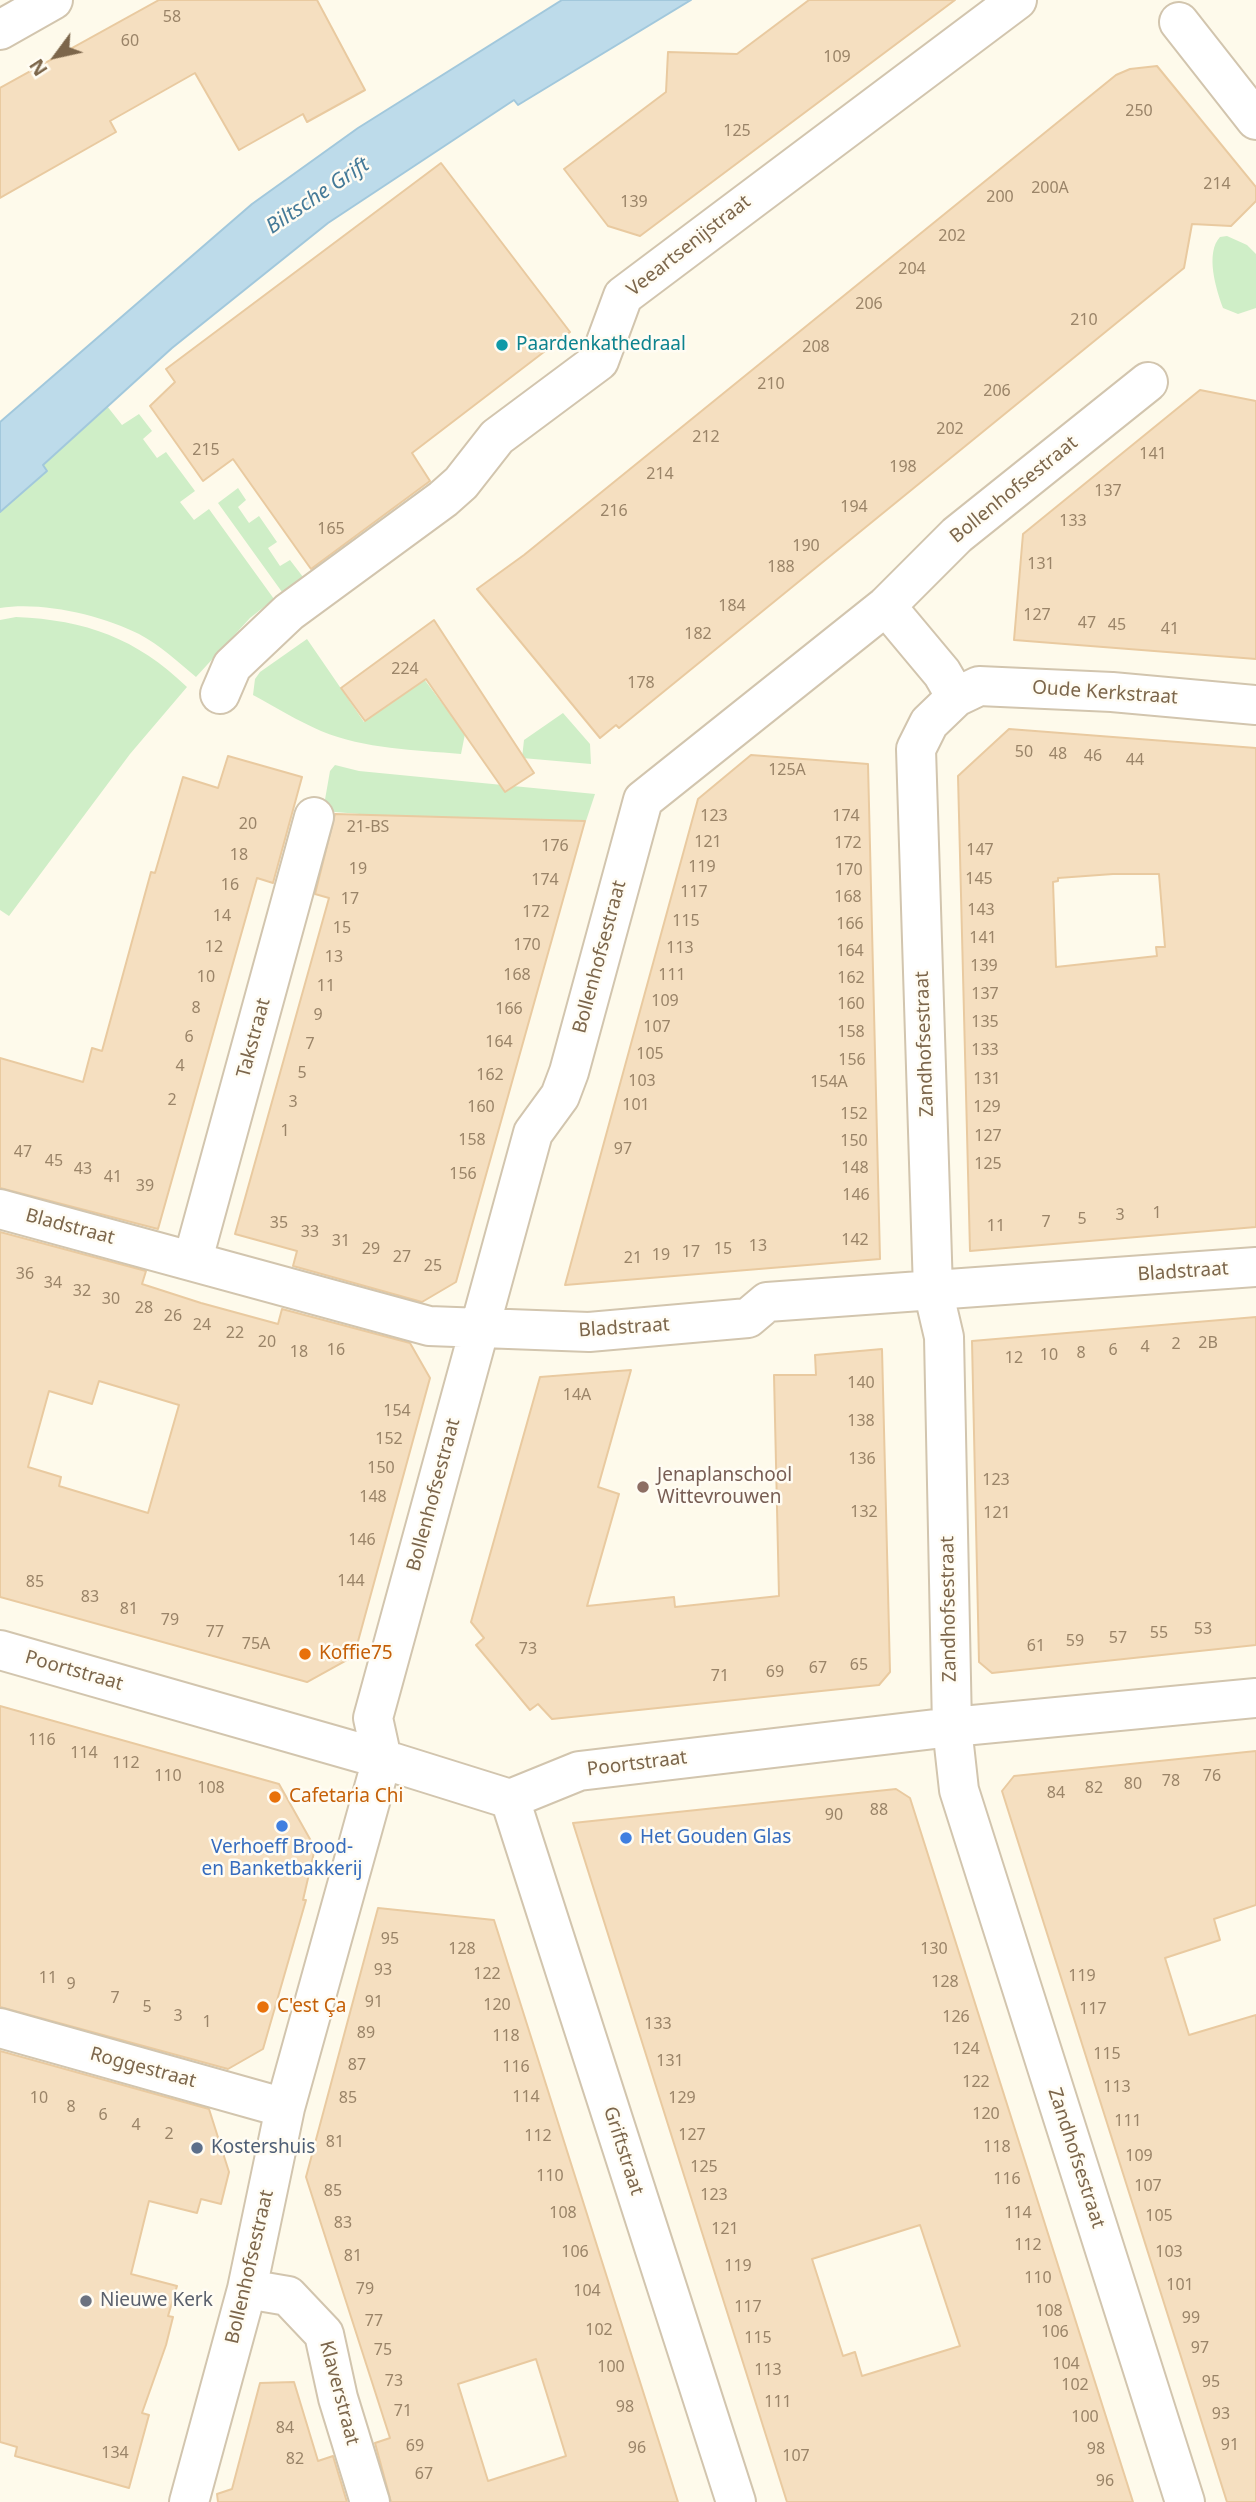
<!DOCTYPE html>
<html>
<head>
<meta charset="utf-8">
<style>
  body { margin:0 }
  #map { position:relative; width:1256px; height:2502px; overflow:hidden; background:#fefaeb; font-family:"Noto Sans",sans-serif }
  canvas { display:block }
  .north { position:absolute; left:21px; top:21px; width:70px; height:70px; -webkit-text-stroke:5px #fffcf3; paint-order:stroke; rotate:237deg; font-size:19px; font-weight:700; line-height:28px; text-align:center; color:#7c664b }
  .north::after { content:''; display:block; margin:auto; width:24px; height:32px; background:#7c664b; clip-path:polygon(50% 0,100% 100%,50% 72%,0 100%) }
</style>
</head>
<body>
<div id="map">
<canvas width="1256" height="2502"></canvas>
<div class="north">N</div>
</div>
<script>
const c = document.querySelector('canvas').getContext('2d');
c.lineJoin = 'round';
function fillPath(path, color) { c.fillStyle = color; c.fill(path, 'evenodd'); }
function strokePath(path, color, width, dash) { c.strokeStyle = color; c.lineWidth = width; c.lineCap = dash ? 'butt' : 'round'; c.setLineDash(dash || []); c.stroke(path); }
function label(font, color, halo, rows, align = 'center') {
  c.font = font + ' "Noto Sans",sans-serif'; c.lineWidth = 5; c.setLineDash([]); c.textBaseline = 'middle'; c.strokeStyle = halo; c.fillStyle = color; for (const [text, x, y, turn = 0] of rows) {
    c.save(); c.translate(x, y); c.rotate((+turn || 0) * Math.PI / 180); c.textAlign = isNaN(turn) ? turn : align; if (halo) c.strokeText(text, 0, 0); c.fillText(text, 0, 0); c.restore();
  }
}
fillPath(new Path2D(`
  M 1227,236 L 1247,245 L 1256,254 L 1256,308 L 1238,314 L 1223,308 C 1216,289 1205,253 1220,237 Z
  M 107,406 L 122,425 L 139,414 L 152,431 L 143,439 L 157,458 L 166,452 L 195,491 L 180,502 L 194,520 L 209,509 L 274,599 L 250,618 L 196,677 C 178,662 160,645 139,634 C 102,615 41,601 0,608 L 0,512 L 47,471 L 42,465 Z
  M 238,488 L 246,500 L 238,507 L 249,523 L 259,516 L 277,542 L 268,548 L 280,566 L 290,560 L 303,577 L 282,592 L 218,503 Z
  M 16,617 C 86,620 136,638 187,687 L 130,754 L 9,916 L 0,910 L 0,620 Z
  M 307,639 L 364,722 L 424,679 L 465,734 L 461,754 C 415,750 365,749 321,731 C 298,721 275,707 253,695 L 255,679 L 260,672 Z
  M 563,713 L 590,744 L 591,764 L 522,758 L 524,740 Z
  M 335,765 L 359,771 L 595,794 L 586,821 L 384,816 L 323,811 L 330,771 Z`), '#cfeec7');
const water = new Path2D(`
  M 562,0 L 691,0 L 518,105 L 514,100 L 328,223 L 172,348 L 43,465 L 47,471 L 0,512 L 0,422 L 252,204 L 358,128 Z`);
fillPath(water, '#bddbea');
strokePath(water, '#a2c8dc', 2);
const building = new Path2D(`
  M 159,0 L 317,0 L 365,90 L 307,122 L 303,114 L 239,150 L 195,73 L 110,121 L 116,132 L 0,198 L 0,88 Z
  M 809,0 L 955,0 L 640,236 L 608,226 L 564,169 L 666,92 L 668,52 L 737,54 Z
  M 1157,66 L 1256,187 L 1256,201 L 1231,226 L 1192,224 L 1184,268 L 619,728 L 616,725 L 600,738 L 477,589 L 524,555 L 1116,75 L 1130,69 Z
  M 441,163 L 570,332 L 412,453 L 430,481 L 311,569 L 233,459 L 203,481 L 150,406 L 175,382 L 166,369 Z
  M 1200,390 L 1256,401 L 1256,659 L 1014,640 L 1023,534 Z
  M 434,620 L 534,773 L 505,792 L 426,679 L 365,721 L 341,688 Z
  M 1009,729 L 1256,748 L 1256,1227 L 970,1251 L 958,776 ZM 1113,874 L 1159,874 L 1165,947 L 1156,947 L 1157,956 L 1056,967 L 1053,882 L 1058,881 L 1058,878 Z
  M 751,755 L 868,764 L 880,1259 L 565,1285 L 698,799 Z
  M 228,756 L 302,777 L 273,883 L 257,878 L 158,1229 L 0,1188 L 0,1058 L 83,1082 L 92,1048 L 102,1051 L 151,872 L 155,873 L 183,777 L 218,788 Z
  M 335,814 L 585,821 L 456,1282 L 422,1302 L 293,1266 L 297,1251 L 235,1234 L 329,898 L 315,894 Z
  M 0,1232 L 146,1271 L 142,1284 L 201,1303 L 278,1324 L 282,1309 L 410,1343 L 430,1378 L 354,1656 L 307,1682 L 0,1597 ZM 99,1381 L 179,1405 L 148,1513 L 59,1486 L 61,1477 L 28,1467 L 49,1391 L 92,1404 Z
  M 1256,1317 L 1256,1645 L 992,1673 L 979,1662 L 972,1341 Z
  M 882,1349 L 890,1672 L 879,1685 L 552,1719 L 538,1704 L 530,1710 L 476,1645 L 484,1638 L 471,1622 L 540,1377 L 631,1370 L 598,1487 L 619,1494 L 587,1606 L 674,1597 L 675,1607 L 779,1596 L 774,1375 L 816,1375 L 815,1355 Z
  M 0,1706 L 279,1784 L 315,1848 L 303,1900 L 306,1900 L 263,2049 L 228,2069 L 0,2007 Z
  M 1256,1751 L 1256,1905 L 1214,1919 L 1220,1940 L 1165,1958 L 1189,2035 L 1256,2015 L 1256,2502 L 1227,2502 L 1002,1791 L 1014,1776 Z
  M 896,1789 L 910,1798 L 1133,2502 L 787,2502 L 573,1823 ZM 920,2225 L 960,2346 L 862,2376 L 855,2352 L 843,2356 L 812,2259 Z
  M 378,1908 L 494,1920 L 678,2502 L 391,2502 L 375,2443 L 390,2438 L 306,2177 ZM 536,2359 L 566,2456 L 488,2481 L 458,2384 Z
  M 0,2051 L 209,2109 L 229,2172 L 221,2204 L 201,2199 L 197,2213 L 149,2201 L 131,2274 L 177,2286 L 168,2316 L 173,2317 L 166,2345 L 142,2413 L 149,2415 L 129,2488 L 15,2456 L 17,2447 L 0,2442 Z
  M 294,2382 L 318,2461 L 333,2456 L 347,2502 L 218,2502 L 217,2494 L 232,2489 L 260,2383 Z`);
fillPath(building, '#f5dfc0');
strokePath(building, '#e9caa0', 2);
const minor = new Path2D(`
  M 1179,22 L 1256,120
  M 0,30 L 53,0
  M 886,606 L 942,673 L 956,697
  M 220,694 L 232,666 L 289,612 L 443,499 L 461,483 L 497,437 L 599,361 L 623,296 L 1017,0
  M 0,1209 L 429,1326 L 589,1332 L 748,1318 L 767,1302 L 1256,1267
  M 193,1259 L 314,817
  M 0,1650 L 382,1759 L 510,1799 L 579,1771 L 952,1727 L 1256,1698
  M 510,1799 L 736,2502
  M 0,2028 L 285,2108
  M 247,2289 L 288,2296 L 324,2334 L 338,2398 L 370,2502
  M 189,2502 L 247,2289 L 285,2108 L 382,1759 L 373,1718 L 533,1133 L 560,1096 L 569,1072 L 643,800 L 886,606 L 957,535 L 1148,382
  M 1185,2502 L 959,1790 L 952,1727 L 944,1337 L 933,1290 L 916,749 L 929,723 L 956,697 L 979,686 L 1112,692 L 1256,705`);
strokePath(minor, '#d2c5ae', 42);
strokePath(minor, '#fff', 38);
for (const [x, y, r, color] of [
  [502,345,7,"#0f9aa8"],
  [643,1487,7,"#8d6e63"],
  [305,1654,7,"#e8710a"],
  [275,1797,7,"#e8710a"],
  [282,1826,7,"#3f7fe0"],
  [626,1838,7,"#3f7fe0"],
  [263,2007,7,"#e8710a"],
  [197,2148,7,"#5c6f8a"],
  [86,2301,7,"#6b7280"]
]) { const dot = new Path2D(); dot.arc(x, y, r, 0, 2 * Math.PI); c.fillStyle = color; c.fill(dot); strokePath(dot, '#fffcf3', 2.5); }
label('16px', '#9a8468', null, [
  ["58",172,17],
  ["60",130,41],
  ["109",837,57],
  ["250",1139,111],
  ["125",737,131],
  ["214",1217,184],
  ["200A",1050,188],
  ["200",1000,197],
  ["139",634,202],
  ["202",952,236],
  ["204",912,269],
  ["206",869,304],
  ["210",1084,320],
  ["208",816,347],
  ["210",771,384],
  ["206",997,391],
  ["202",950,429],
  ["212",706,437],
  ["215",206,450],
  ["141",1153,454],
  ["198",903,467],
  ["214",660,474],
  ["137",1108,491],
  ["194",854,507],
  ["216",614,511],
  ["133",1073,521],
  ["165",331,529],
  ["190",806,546],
  ["131",1041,564],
  ["188",781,567],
  ["184",732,606],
  ["127",1037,615],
  ["47",1087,623],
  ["45",1117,625],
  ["41",1170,629],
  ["182",698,634],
  ["224",405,669],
  ["178",641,683],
  ["50",1024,752],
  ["48",1058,754],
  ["46",1093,756],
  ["44",1135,760],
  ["125A",787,770],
  ["123",714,816],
  ["174",846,816],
  ["20",248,824],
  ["21-BS",368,827],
  ["121",708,842],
  ["172",848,843],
  ["176",555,846],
  ["147",980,850],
  ["18",239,855],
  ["119",702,867],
  ["19",358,869],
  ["170",849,870],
  ["145",979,879],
  ["174",545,880],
  ["16",230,885],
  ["117",694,892],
  ["168",848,897],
  ["17",350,899],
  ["143",981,910],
  ["172",536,912],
  ["14",222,916],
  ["115",686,921],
  ["166",850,924],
  ["15",342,928],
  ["141",983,938],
  ["170",527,945],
  ["12",214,947],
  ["113",680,948],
  ["164",850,951],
  ["13",334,957],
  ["139",984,966],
  ["168",517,975],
  ["111",672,975],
  ["10",206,977],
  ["162",851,978],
  ["11",326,986],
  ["137",985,994],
  ["109",665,1001],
  ["160",851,1004],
  ["8",196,1008],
  ["166",509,1009],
  ["9",318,1015],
  ["135",985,1022],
  ["107",657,1027],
  ["158",851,1032],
  ["6",189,1037],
  ["164",499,1042],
  ["7",310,1044],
  ["133",985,1050],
  ["105",650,1054],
  ["156",852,1060],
  ["4",180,1066],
  ["5",302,1073],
  ["162",490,1075],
  ["131",987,1079],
  ["103",642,1081],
  ["154A",829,1082],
  ["2",172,1100],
  ["3",293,1102],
  ["101",636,1105],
  ["160",481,1107],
  ["129",987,1107],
  ["152",854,1114],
  ["1",285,1131],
  ["127",988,1136],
  ["158",472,1140],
  ["150",854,1141],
  ["97",623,1149],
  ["47",23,1152],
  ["45",54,1161],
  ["125",988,1164],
  ["148",855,1168],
  ["43",83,1169],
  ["156",463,1174],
  ["41",113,1177],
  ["39",145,1186],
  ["146",856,1195],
  ["1",1157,1213],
  ["3",1120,1215],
  ["5",1082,1219],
  ["7",1046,1222],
  ["35",279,1223],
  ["11",996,1226],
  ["33",310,1232],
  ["142",855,1240],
  ["31",341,1241],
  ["13",758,1246],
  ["29",371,1249],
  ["15",723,1249],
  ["17",691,1252],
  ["19",661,1255],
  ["27",402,1257],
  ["21",633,1258],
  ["25",433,1266],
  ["36",25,1274],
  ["34",53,1283],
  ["32",82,1291],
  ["30",111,1299],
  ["28",144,1308],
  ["26",173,1316],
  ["24",202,1325],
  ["22",235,1333],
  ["20",267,1342],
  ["2B",1208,1343],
  ["2",1176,1344],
  ["4",1145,1347],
  ["16",336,1350],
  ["6",1113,1350],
  ["18",299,1352],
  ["8",1081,1353],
  ["10",1049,1355],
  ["12",1014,1358],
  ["140",861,1383],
  ["14A",577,1395],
  ["154",397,1411],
  ["138",861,1421],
  ["152",389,1439],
  ["136",862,1459],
  ["150",381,1468],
  ["123",996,1480],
  ["148",373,1497],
  ["132",864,1512],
  ["121",997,1513],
  ["146",362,1540],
  ["144",351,1581],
  ["85",35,1582],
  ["83",90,1597],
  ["81",129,1609],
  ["79",170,1620],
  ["53",1203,1629],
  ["77",215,1632],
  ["55",1159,1633],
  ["57",1118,1638],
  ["59",1075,1641],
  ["75A",256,1644],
  ["61",1036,1646],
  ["73",528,1649],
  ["65",859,1665],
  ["67",818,1668],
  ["69",775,1672],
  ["71",720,1676],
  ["116",42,1740],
  ["114",84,1753],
  ["112",126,1763],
  ["110",168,1776],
  ["76",1212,1776],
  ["78",1171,1781],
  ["80",1133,1784],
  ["108",211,1788],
  ["82",1094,1788],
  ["84",1056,1793],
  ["88",879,1810],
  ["90",834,1815],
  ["95",390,1939],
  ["128",462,1949],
  ["130",934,1949],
  ["93",383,1970],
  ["122",487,1974],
  ["119",1082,1976],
  ["11",48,1978],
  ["128",945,1982],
  ["9",71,1984],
  ["7",115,1998],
  ["91",374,2002],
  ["120",497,2005],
  ["5",147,2007],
  ["117",1093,2009],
  ["3",178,2016],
  ["126",956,2017],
  ["1",207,2022],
  ["133",658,2024],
  ["89",366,2033],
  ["118",506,2036],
  ["124",966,2049],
  ["115",1107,2054],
  ["131",670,2061],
  ["87",357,2065],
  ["116",516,2067],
  ["122",976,2082],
  ["113",1117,2087],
  ["114",526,2097],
  ["10",39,2098],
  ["85",348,2098],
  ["129",682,2098],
  ["8",71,2107],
  ["120",986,2114],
  ["6",103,2115],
  ["111",1128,2121],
  ["4",136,2125],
  ["2",169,2134],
  ["127",692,2135],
  ["112",538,2136],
  ["81",335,2142],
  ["118",997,2147],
  ["109",1139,2156],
  ["125",704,2167],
  ["110",550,2176],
  ["116",1007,2179],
  ["107",1148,2186],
  ["85",333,2191],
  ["123",714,2195],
  ["108",563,2213],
  ["114",1018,2213],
  ["105",1159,2216],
  ["83",343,2223],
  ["121",725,2229],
  ["112",1028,2245],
  ["106",575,2252],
  ["103",1169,2252],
  ["81",353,2256],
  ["119",738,2266],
  ["110",1038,2278],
  ["101",1180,2285],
  ["79",365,2289],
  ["104",587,2291],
  ["117",748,2307],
  ["108",1049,2311],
  ["99",1191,2318],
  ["77",374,2321],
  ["102",599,2330],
  ["106",1055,2332],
  ["115",758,2338],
  ["97",1200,2348],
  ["75",383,2350],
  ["104",1066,2364],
  ["100",611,2367],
  ["113",768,2370],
  ["73",394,2381],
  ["95",1211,2382],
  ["102",1075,2385],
  ["111",778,2402],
  ["98",625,2407],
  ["71",403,2411],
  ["93",1221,2414],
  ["100",1085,2417],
  ["84",285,2428],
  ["91",1230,2445],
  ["69",415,2446],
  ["96",637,2448],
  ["98",1096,2449],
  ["134",115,2453],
  ["107",796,2456],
  ["82",295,2459],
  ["67",424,2474],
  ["96",1105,2481]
]);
label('19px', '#7c664b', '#fffcf3', [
  ["Veeartsenijstraat",689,246,-38],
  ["Bollenhofsestraat",1014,490,-39],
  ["Oude Kerkstraat",1105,693,4],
  ["Bollenhofsestraat",600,957,-75],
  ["Takstraat",254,1038,-75],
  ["Zandhofsestraat",925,1044,-92],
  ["Bladstraat",70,1227,15],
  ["Bladstraat",1183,1272,-4],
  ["Bladstraat",624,1328,-4],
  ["Bollenhofsestraat",434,1495,-75],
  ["Zandhofsestraat",949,1609,-91],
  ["Poortstraat",74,1671,16],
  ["Poortstraat",637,1764,-7],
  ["Roggestraat",143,2068,15],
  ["Griftstraat",623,2151,72],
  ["Zandhofsestraat",1076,2158,72],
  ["Bollenhofsestraat",250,2267,-77],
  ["Klaverstraat",339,2393,75]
]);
label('19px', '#0d838f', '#fffcf3', [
  ["Paardenkathedraal",516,345]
], 'left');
label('19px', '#785e54', '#fffcf3', [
  ["Jenaplanschool",657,1476],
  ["Wittevrouwen",657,1498]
], 'left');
label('19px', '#c56008', '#fffcf3', [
  ["Koffie75",319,1654],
  ["Cafetaria Chi",289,1797],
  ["C'est Ça",277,2007]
], 'left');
label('19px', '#366cbe', '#fffcf3', [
  ["Het Gouden Glas",640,1838],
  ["Verhoeff Brood-",282,1848,"center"],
  ["en Banketbakkerij",282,1870,"center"]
], 'left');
label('19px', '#4e5e75', '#fffcf3', [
  ["Kostershuis",211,2148]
], 'left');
label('19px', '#5b616d', '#fffcf3', [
  ["Nieuwe Kerk",100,2301]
], 'left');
label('italic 21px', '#457a98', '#fffcf3', [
  ["Biltsche Grift",318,196,-34]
]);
</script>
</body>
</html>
